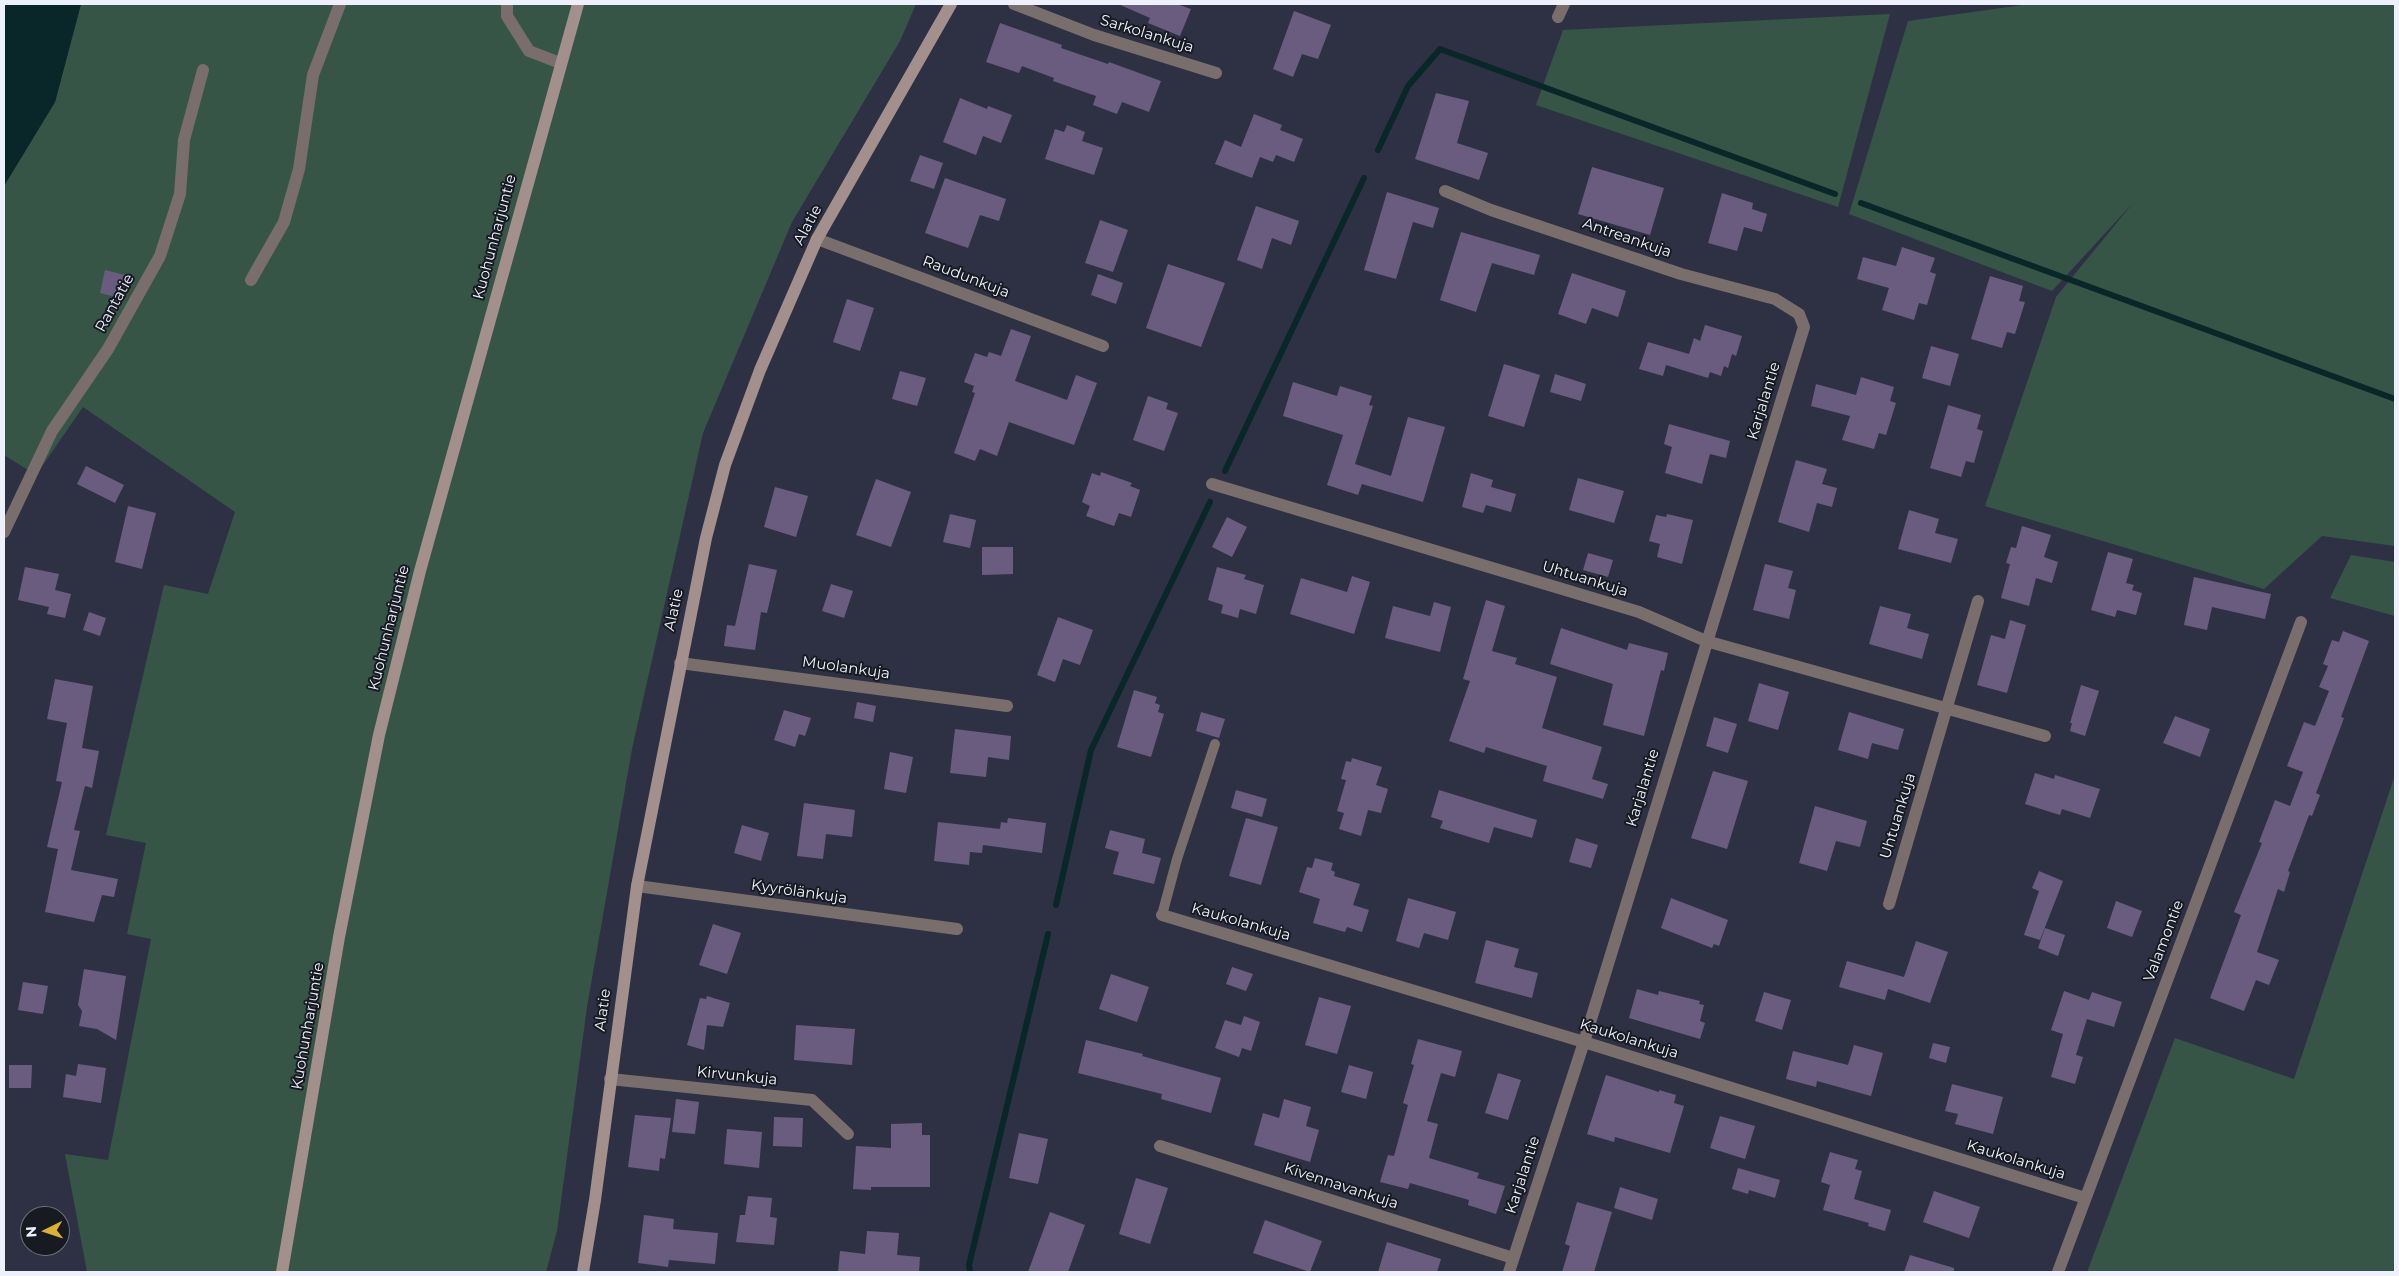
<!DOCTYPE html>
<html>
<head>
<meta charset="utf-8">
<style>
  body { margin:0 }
  #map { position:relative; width:2399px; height:1276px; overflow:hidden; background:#2e3144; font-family:Montserrat,sans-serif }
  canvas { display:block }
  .frame { position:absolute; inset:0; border:5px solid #eef1fd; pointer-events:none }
  .north { position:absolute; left:20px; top:1206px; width:50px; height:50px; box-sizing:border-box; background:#181a22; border:1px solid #6e707a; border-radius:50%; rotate:266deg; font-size:14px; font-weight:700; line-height:20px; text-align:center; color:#eef1fd }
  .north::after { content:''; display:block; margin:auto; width:18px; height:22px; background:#ddb133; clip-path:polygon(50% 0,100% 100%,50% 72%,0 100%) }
</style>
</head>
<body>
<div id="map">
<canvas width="2399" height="1276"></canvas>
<div class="frame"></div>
<div class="north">N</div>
</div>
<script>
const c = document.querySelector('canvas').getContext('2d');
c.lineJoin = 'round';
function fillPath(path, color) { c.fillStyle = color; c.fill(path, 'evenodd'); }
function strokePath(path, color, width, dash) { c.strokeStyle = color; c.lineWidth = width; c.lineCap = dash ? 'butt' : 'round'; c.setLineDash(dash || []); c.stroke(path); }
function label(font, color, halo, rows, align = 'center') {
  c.font = font + ' Montserrat,sans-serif'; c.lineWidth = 4; c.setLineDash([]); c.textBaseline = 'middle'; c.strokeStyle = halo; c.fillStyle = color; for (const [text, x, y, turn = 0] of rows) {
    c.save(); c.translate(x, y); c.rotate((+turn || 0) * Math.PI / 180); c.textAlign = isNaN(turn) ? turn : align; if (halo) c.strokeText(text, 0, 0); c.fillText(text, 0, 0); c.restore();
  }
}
fillPath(new Path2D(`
  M 81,4 L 916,4 L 900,41 L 792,222 L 703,433 L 632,749 L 587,1007 L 557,1231 L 546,1272 L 87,1272 L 65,1154 L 108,1160 L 151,939 L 127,934 L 146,843 L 106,835 L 164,585 L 208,594 L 235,512 L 83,407 L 36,475 L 4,455 L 4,186 L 55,102 Z
  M 2030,4 L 2395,4 L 2395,546 L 2322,536 L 2264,589 L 1985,506 L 2056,297 L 2133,203 L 2052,291 L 1849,214 L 1908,21 Z
  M 1890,14 L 1838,207 L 1536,105 L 1563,30 Z
  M 2351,555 L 2395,562 L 2395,616 L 2330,598 Z
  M 2395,775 L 2395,1272 L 2087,1272 L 2175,1038 L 2294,1079 Z`), '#375547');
fillPath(new Path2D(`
  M 4,4 L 81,4 L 55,102 L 4,186 Z`), '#092629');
strokePath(new Path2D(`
  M 1378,150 L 1408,86 L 1440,49 L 1835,194
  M 1861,203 L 2395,399
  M 1225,471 L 1364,178
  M 1056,905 L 1091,750 L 1210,502
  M 970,1272 L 969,1265 L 1048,934`), '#092629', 6);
fillPath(new Path2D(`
  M 1118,4 L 1177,4 L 1191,9 L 1180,36 L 1148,23 L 1150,18 Z
  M 1294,11 L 1331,25 L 1318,59 L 1302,54 L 1293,77 L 1273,69 Z
  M 1000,23 L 1062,45 L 1061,48 L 1108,64 L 1109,62 L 1161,81 L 1149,112 L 1122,102 L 1117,114 L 1093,105 L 1096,96 L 1053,81 L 1054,78 L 1022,66 L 1019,73 L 986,62 Z
  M 1436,93 L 1469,101 L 1457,143 L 1488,153 L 1479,180 L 1415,159 Z
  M 960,98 L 987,109 L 988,106 L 1012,115 L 1001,143 L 983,136 L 976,155 L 943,142 Z
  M 1254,114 L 1282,125 L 1280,130 L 1303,139 L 1294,162 L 1276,155 L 1273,162 L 1260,157 L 1252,178 L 1215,164 L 1225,140 L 1241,147 Z
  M 1067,125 L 1085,132 L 1082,141 L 1103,148 L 1094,175 L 1045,159 L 1055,129 L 1064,132 Z
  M 920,155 L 943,163 L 934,189 L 910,181 Z
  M 1592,167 L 1664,188 L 1650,235 L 1578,214 Z
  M 945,178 L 1006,199 L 999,221 L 980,215 L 968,248 L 925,233 Z
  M 1387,192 L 1439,208 L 1433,228 L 1413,222 L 1396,279 L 1364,270 Z
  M 1722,193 L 1753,203 L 1752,209 L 1767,214 L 1762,232 L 1744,227 L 1737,251 L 1708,243 Z
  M 1256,206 L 1299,221 L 1291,245 L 1272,238 L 1262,269 L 1237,260 Z
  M 1100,220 L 1128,230 L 1113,272 L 1085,263 Z
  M 1461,232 L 1540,255 L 1534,275 L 1492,263 L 1476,312 L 1440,300 Z
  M 1902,247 L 1935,258 L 1930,272 L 1936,274 L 1927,305 L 1919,303 L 1914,320 L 1882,310 L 1889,288 L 1857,279 L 1863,257 L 1896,266 Z
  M 1168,264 L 1225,283 L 1201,347 L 1146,328 Z
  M 105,270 L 125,275 L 120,298 L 100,293 Z
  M 1572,273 L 1626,291 L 1618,317 L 1592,308 L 1586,324 L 1558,314 Z
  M 1098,274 L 1123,283 L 1116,304 L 1091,295 Z
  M 1990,276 L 2023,286 L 2019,301 L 2025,302 L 2015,334 L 2007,332 L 2002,348 L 1971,339 Z
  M 847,299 L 874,308 L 860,351 L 833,342 Z
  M 1705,325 L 1742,336 L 1736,356 L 1732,354 L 1728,368 L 1724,366 L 1721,376 L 1710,372 L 1708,378 L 1666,365 L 1663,376 L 1639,369 L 1648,342 L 1689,354 L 1694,338 L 1700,341 Z
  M 1011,329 L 1031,336 L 1015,381 L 1067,400 L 1076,375 L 1097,383 L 1074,445 L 1009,422 L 997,456 L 980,449 L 975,461 L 954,453 L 975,393 L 972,392 L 974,386 L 964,382 L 975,353 L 987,357 L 989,352 L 1001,356 Z
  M 1931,346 L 1959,354 L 1950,386 L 1922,378 Z
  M 1504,364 L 1540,375 L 1524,427 L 1488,416 Z
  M 900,371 L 926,378 L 917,406 L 892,399 Z
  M 1555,374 L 1586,384 L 1581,401 L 1550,392 Z
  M 1861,377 L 1894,387 L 1890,401 L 1896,403 L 1886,435 L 1879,433 L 1874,449 L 1842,440 L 1850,416 L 1811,406 L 1816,384 L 1856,395 Z
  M 1293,382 L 1337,396 L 1340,386 L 1372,396 L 1369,405 L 1373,406 L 1355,464 L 1391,476 L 1408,417 L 1445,427 L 1423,502 L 1362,484 L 1358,495 L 1327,485 L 1343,435 L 1283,416 Z
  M 1148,396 L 1168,403 L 1166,409 L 1178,413 L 1164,451 L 1133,440 Z
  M 1948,405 L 1981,415 L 1977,429 L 1983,431 L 1974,463 L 1966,461 L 1961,477 L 1930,468 Z
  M 1669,424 L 1730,441 L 1726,458 L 1710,454 L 1702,484 L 1665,473 L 1672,447 L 1664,444 Z
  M 1796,460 L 1827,469 L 1822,484 L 1837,488 L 1832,507 L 1817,503 L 1809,532 L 1778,522 Z
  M 86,466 L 124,485 L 115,503 L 77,484 Z
  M 1101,472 L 1132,483 L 1130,486 L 1140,490 L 1131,517 L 1119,513 L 1114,526 L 1086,516 L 1090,506 L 1082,502 L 1092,473 L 1100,476 Z
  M 1471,473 L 1493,480 L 1491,487 L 1516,494 L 1511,512 L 1486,505 L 1483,513 L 1462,507 Z
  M 1578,478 L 1624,491 L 1614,523 L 1569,510 Z
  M 876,479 L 911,492 L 891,547 L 856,535 Z
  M 775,487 L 808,496 L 796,537 L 764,527 Z
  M 128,506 L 156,513 L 142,569 L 115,562 Z
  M 1909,510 L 1939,519 L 1935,533 L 1958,539 L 1951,563 L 1898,549 Z
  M 950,514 L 976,520 L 970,548 L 943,542 Z
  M 1667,514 L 1693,520 L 1682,564 L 1657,557 L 1660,544 L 1649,541 L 1656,515 L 1666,517 Z
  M 1227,517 L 1247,527 L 1232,557 L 1212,547 Z
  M 2022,526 L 2051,535 L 2044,557 L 2058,562 L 2052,583 L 2036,578 L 2029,606 L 2001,598 L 2010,564 L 2006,563 L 2011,547 L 2016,548 Z
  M 982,547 L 1013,547 L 1013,574 L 982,575 Z
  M 2108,552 L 2133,559 L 2126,583 L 2134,585 L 2132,590 L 2142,593 L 2136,615 L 2117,610 L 2115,617 L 2091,610 Z
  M 1588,553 L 1613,560 L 1608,577 L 1583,570 Z
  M 749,564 L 777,570 L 767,613 L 761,612 L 755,650 L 724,646 L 727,625 L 735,626 Z
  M 1765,564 L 1793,571 L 1788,588 L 1796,590 L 1789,619 L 1753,610 Z
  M 25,567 L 59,574 L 55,590 L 71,594 L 65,618 L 47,614 L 49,607 L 18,600 Z
  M 1217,567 L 1246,575 L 1244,579 L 1264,585 L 1256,614 L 1240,609 L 1238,618 L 1221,613 L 1223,605 L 1208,600 Z
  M 1352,576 L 1370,582 L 1354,634 L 1290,614 L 1301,578 L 1347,592 Z
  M 2194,577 L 2271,594 L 2265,619 L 2212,607 L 2207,630 L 2184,625 Z
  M 831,584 L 853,591 L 844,618 L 822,611 Z
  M 1486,600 L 1505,606 L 1492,651 L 1517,658 L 1515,664 L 1557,677 L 1542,728 L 1602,747 L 1592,779 L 1608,784 L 1603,799 L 1543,781 L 1547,766 L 1486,747 L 1484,753 L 1449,741 L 1470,681 L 1463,679 Z
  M 1434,602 L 1451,607 L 1440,652 L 1385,638 L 1393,606 L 1430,616 Z
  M 1880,606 L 1911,614 L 1907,628 L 1929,634 L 1922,659 L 1869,644 Z
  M 89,612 L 106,618 L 100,636 L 83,630 Z
  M 1058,617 L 1093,630 L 1080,665 L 1063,659 L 1055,682 L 1037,675 Z
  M 2010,620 L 2026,625 L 2007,693 L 1977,685 L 1991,635 L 2005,639 Z
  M 1561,628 L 1627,650 L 1629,643 L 1668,653 L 1664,671 L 1661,670 L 1644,736 L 1603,725 L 1613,684 L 1550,664 Z
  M 2343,631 L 2369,641 L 2341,717 L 2344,718 L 2316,793 L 2320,795 L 2312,816 L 2309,815 L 2288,871 L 2290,872 L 2284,892 L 2278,889 L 2257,952 L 2279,960 L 2269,985 L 2256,980 L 2244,1011 L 2210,998 L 2241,915 L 2234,912 L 2262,843 L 2259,842 L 2275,800 L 2290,806 L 2303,772 L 2287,766 L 2304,722 L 2315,726 L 2329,691 L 2319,687 L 2328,666 L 2323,664 L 2332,640 L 2339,642 Z
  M 55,679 L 93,686 L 82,748 L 99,751 L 92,788 L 85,786 L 74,830 L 80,831 L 71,870 L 118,879 L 114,897 L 102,895 L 94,922 L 45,912 L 58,849 L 47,847 L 62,782 L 56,781 L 67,723 L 47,719 Z
  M 1759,683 L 1789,692 L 1778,730 L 1748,721 Z
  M 2081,685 L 2099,691 L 2085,736 L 2070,731 L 2072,723 L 2070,723 Z
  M 1134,690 L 1157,697 L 1155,703 L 1160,705 L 1158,712 L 1164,714 L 1151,757 L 1117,747 Z
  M 857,702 L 876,706 L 873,722 L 854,718 Z
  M 784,710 L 811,718 L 805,736 L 799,734 L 795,747 L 774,740 Z
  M 1201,712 L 1225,719 L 1219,738 L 1196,731 Z
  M 1849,712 L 1904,729 L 1898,750 L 1872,743 L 1868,759 L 1838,750 Z
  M 2175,716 L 2210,729 L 2200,757 L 2163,743 Z
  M 1714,717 L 1737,724 L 1728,753 L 1706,746 Z
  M 955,729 L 1011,736 L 1009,760 L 988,757 L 986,777 L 950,773 Z
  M 890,752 L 913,757 L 906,793 L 884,789 Z
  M 1352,758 L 1382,767 L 1376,785 L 1388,789 L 1381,813 L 1368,810 L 1361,836 L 1339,829 L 1344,813 L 1337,811 L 1346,780 L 1341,779 L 1346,761 L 1351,762 Z
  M 1713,771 L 1748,781 L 1727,849 L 1691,838 Z
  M 2035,773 L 2054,779 L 2055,775 L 2100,789 L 2090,818 L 2062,809 L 2060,815 L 2025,804 Z
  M 1236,790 L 1267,799 L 1262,817 L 1231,808 Z
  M 1439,790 L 1537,820 L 1532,838 L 1494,827 L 1489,843 L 1440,828 L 1443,821 L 1431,817 Z
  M 804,803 L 855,810 L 852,837 L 826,834 L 823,859 L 797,856 Z
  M 1815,806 L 1867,821 L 1860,847 L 1836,841 L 1827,871 L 1799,863 Z
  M 1008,818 L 1046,823 L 1042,853 L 983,845 L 982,853 L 970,852 L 969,865 L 934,861 L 938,822 L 1000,829 L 1001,822 L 1007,823 Z
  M 1246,818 L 1278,827 L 1261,885 L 1229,876 Z
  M 742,825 L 769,833 L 761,861 L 734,853 Z
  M 1110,830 L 1145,839 L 1142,853 L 1161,858 L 1154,884 L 1113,874 L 1119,852 L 1105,848 Z
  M 1576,838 L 1598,845 L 1591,868 L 1569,862 Z
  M 1315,858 L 1333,863 L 1331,870 L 1335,872 L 1334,876 L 1360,884 L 1353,905 L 1369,910 L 1362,932 L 1347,927 L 1345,932 L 1313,923 L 1320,899 L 1299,892 L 1307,867 L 1312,868 Z
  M 2039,871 L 2063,881 L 2040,940 L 2024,935 L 2039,891 L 2032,888 Z
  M 1408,898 L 1456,912 L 1448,940 L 1424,933 L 1419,948 L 1396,941 Z
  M 1671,898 L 1728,920 L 1719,946 L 1714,944 L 1712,948 L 1661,928 Z
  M 2116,901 L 2142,911 L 2132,937 L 2107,928 Z
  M 713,924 L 741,933 L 727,974 L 699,965 Z
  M 2045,928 L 2065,935 L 2058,956 L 2038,948 Z
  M 1486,940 L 1519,949 L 1514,967 L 1538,973 L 1532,998 L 1475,983 Z
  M 1916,941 L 1948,952 L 1930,1003 L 1888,989 L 1885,1000 L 1839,987 L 1847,961 L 1904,977 Z
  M 1232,967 L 1253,974 L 1246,991 L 1226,984 Z
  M 84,969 L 126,976 L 116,1040 L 97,1029 L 79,1026 L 82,1011 L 78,1005 Z
  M 1111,974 L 1149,987 L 1137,1022 L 1099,1009 Z
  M 23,982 L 48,986 L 43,1014 L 18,1010 Z
  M 1637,989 L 1658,995 L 1659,991 L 1700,1001 L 1699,1004 L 1704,1005 L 1700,1021 L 1705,1023 L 1700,1039 L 1629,1018 Z
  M 2064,991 L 2089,1000 L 2092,992 L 2122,1002 L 2114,1027 L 2087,1019 L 2076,1055 L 2083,1057 L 2075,1084 L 2051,1077 L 2063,1034 L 2051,1030 Z
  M 1764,992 L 1791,1000 L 1782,1030 L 1755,1021 Z
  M 707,996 L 730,1003 L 723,1027 L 707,1025 L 704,1050 L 687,1045 L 700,998 L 706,999 Z
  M 1319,997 L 1351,1006 L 1337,1054 L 1305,1045 Z
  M 1244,1016 L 1260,1022 L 1251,1051 L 1242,1048 L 1239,1057 L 1215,1048 L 1225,1020 L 1241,1025 Z
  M 796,1025 L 855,1029 L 852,1065 L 794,1060 Z
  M 1418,1039 L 1462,1051 L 1455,1077 L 1441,1073 L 1427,1121 L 1438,1124 L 1429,1158 L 1479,1173 L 1477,1178 L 1505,1186 L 1496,1214 L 1468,1205 L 1469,1200 L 1410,1183 L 1408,1189 L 1380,1182 L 1388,1155 L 1394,1156 L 1408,1105 L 1403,1103 L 1414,1065 L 1411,1064 Z
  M 1086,1040 L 1143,1054 L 1142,1056 L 1221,1078 L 1211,1113 L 1161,1099 L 1162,1094 L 1078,1073 Z
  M 1933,1043 L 1950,1047 L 1946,1063 L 1929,1058 Z
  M 1854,1045 L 1883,1053 L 1871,1096 L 1817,1081 L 1816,1087 L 1786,1079 L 1793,1051 L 1848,1065 Z
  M 78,1064 L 106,1068 L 101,1103 L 63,1097 L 66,1074 L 76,1076 Z
  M 9,1065 L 32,1065 L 31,1088 L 9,1088 Z
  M 1349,1065 L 1373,1072 L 1366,1099 L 1341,1092 Z
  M 1498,1073 L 1521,1080 L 1508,1120 L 1485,1113 Z
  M 1606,1075 L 1659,1092 L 1659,1090 L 1676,1095 L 1674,1103 L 1684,1106 L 1670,1153 L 1615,1137 L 1614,1142 L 1587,1134 Z
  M 1952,1084 L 2003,1097 L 1993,1134 L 1955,1124 L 1958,1114 L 1945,1111 Z
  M 676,1099 L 699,1102 L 695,1134 L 672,1132 Z
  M 1284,1099 L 1311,1107 L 1306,1126 L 1319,1130 L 1310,1162 L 1254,1145 L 1263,1113 L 1279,1118 Z
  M 635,1115 L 671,1118 L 665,1159 L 660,1158 L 659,1171 L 628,1167 Z
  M 1720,1116 L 1755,1126 L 1745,1159 L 1710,1148 Z
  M 774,1117 L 803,1118 L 802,1147 L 773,1146 Z
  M 922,1123 L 922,1135 L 930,1135 L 930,1187 L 871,1187 L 871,1190 L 853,1189 L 856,1146 L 891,1148 L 891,1124 Z
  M 727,1129 L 762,1132 L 759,1168 L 724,1164 Z
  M 1019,1133 L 1048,1139 L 1038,1184 L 1009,1178 Z
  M 1830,1152 L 1858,1160 L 1855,1169 L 1862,1171 L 1854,1199 L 1891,1210 L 1885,1231 L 1868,1226 L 1869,1223 L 1823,1210 L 1830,1185 L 1821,1182 Z
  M 1738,1168 L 1780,1180 L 1775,1198 L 1749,1190 L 1748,1194 L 1732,1189 Z
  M 1136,1178 L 1168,1188 L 1150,1244 L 1119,1234 Z
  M 1620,1187 L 1658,1199 L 1652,1220 L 1614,1208 Z
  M 1934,1191 L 1980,1207 L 1969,1238 L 1923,1222 Z
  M 748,1196 L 772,1198 L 770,1217 L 777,1218 L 774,1245 L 736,1242 L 740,1215 L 745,1215 Z
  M 1577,1202 L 1612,1212 L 1594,1272 L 1562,1272 L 1570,1246 L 1565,1244 Z
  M 1050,1212 L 1085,1225 L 1068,1272 L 1028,1272 Z
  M 644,1215 L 674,1219 L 673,1229 L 718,1233 L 715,1264 L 669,1260 L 668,1267 L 638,1263 Z
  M 1265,1220 L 1322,1241 L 1310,1272 L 1253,1253 Z
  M 867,1231 L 899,1233 L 897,1255 L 920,1257 L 919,1272 L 838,1272 L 840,1251 L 865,1254 Z
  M 1387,1242 L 1441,1259 L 1437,1272 L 1378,1272 Z
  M 1910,1255 L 1954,1268 L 1954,1272 L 1904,1272 Z`), '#6a5c7f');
strokePath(new Path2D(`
  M 1162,915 L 1177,859 L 1215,744`), '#7a6e6d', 10);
strokePath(new Path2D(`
  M 507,4 L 507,16 L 529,51 L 560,63
  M 1014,4 L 1094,35 L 1216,73
  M 1558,17 L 1564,4
  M 1445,191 L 1491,210 L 1681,274 L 1775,299 L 1799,314 L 1804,327 L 1584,1042 L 1509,1272
  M 817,239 L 1103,346
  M 251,280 L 284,222 L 299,169 L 313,75 L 340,4
  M 1212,484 L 1639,612 L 1706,641 L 2045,736
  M 4,532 L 52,431 L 108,349 L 160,256 L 180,194 L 184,140 L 203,70
  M 680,663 L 1007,706
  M 637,886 L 957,929
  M 1889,904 L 1978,601
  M 1162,915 L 1584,1042 L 2085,1198
  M 610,1079 L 812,1100 L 848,1134
  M 1160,1146 L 1513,1258
  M 2058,1272 L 2301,622`), '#7a6e6d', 12);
strokePath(new Path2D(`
  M 282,1272 L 339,937 L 379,735 L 420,571 L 578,4
  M 583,1272 L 595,1200 L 637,886 L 706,538 L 725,465 L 760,370 L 817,239 L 951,4`), '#a3908d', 12);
label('15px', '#eef1fd', '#181a22', [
  ["Sarkolankuja",1147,34,17],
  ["Alatie",808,225,-62],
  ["Kuohunharjuntie",495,237,-75],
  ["Antreankuja",1627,238,19],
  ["Raudunkuja",966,277,21],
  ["Rantatie",115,303,-61],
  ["Karjalantie",1764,401,-73],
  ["Uhtuankuja",1585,579,17],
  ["Alatie",674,610,-78],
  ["Kuohunharjuntie",389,628,-76],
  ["Muolankuja",846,668,8],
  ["Karjalantie",1643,788,-73],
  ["Uhtuankuja",1898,816,-73],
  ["Kyyrölänkuja",799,892,8],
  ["Kaukolankuja",1241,922,16],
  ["Valamontie",2164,941,-69],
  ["Alatie",603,1010,-82],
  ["Kuohunharjuntie",308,1026,-80],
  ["Kaukolankuja",1629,1039,17],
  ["Kirvunkuja",737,1076,6],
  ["Kaukolankuja",2016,1160,17],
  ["Karjalantie",1523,1175,-72],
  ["Kivennavankuja",1341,1186,18]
]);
</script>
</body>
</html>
